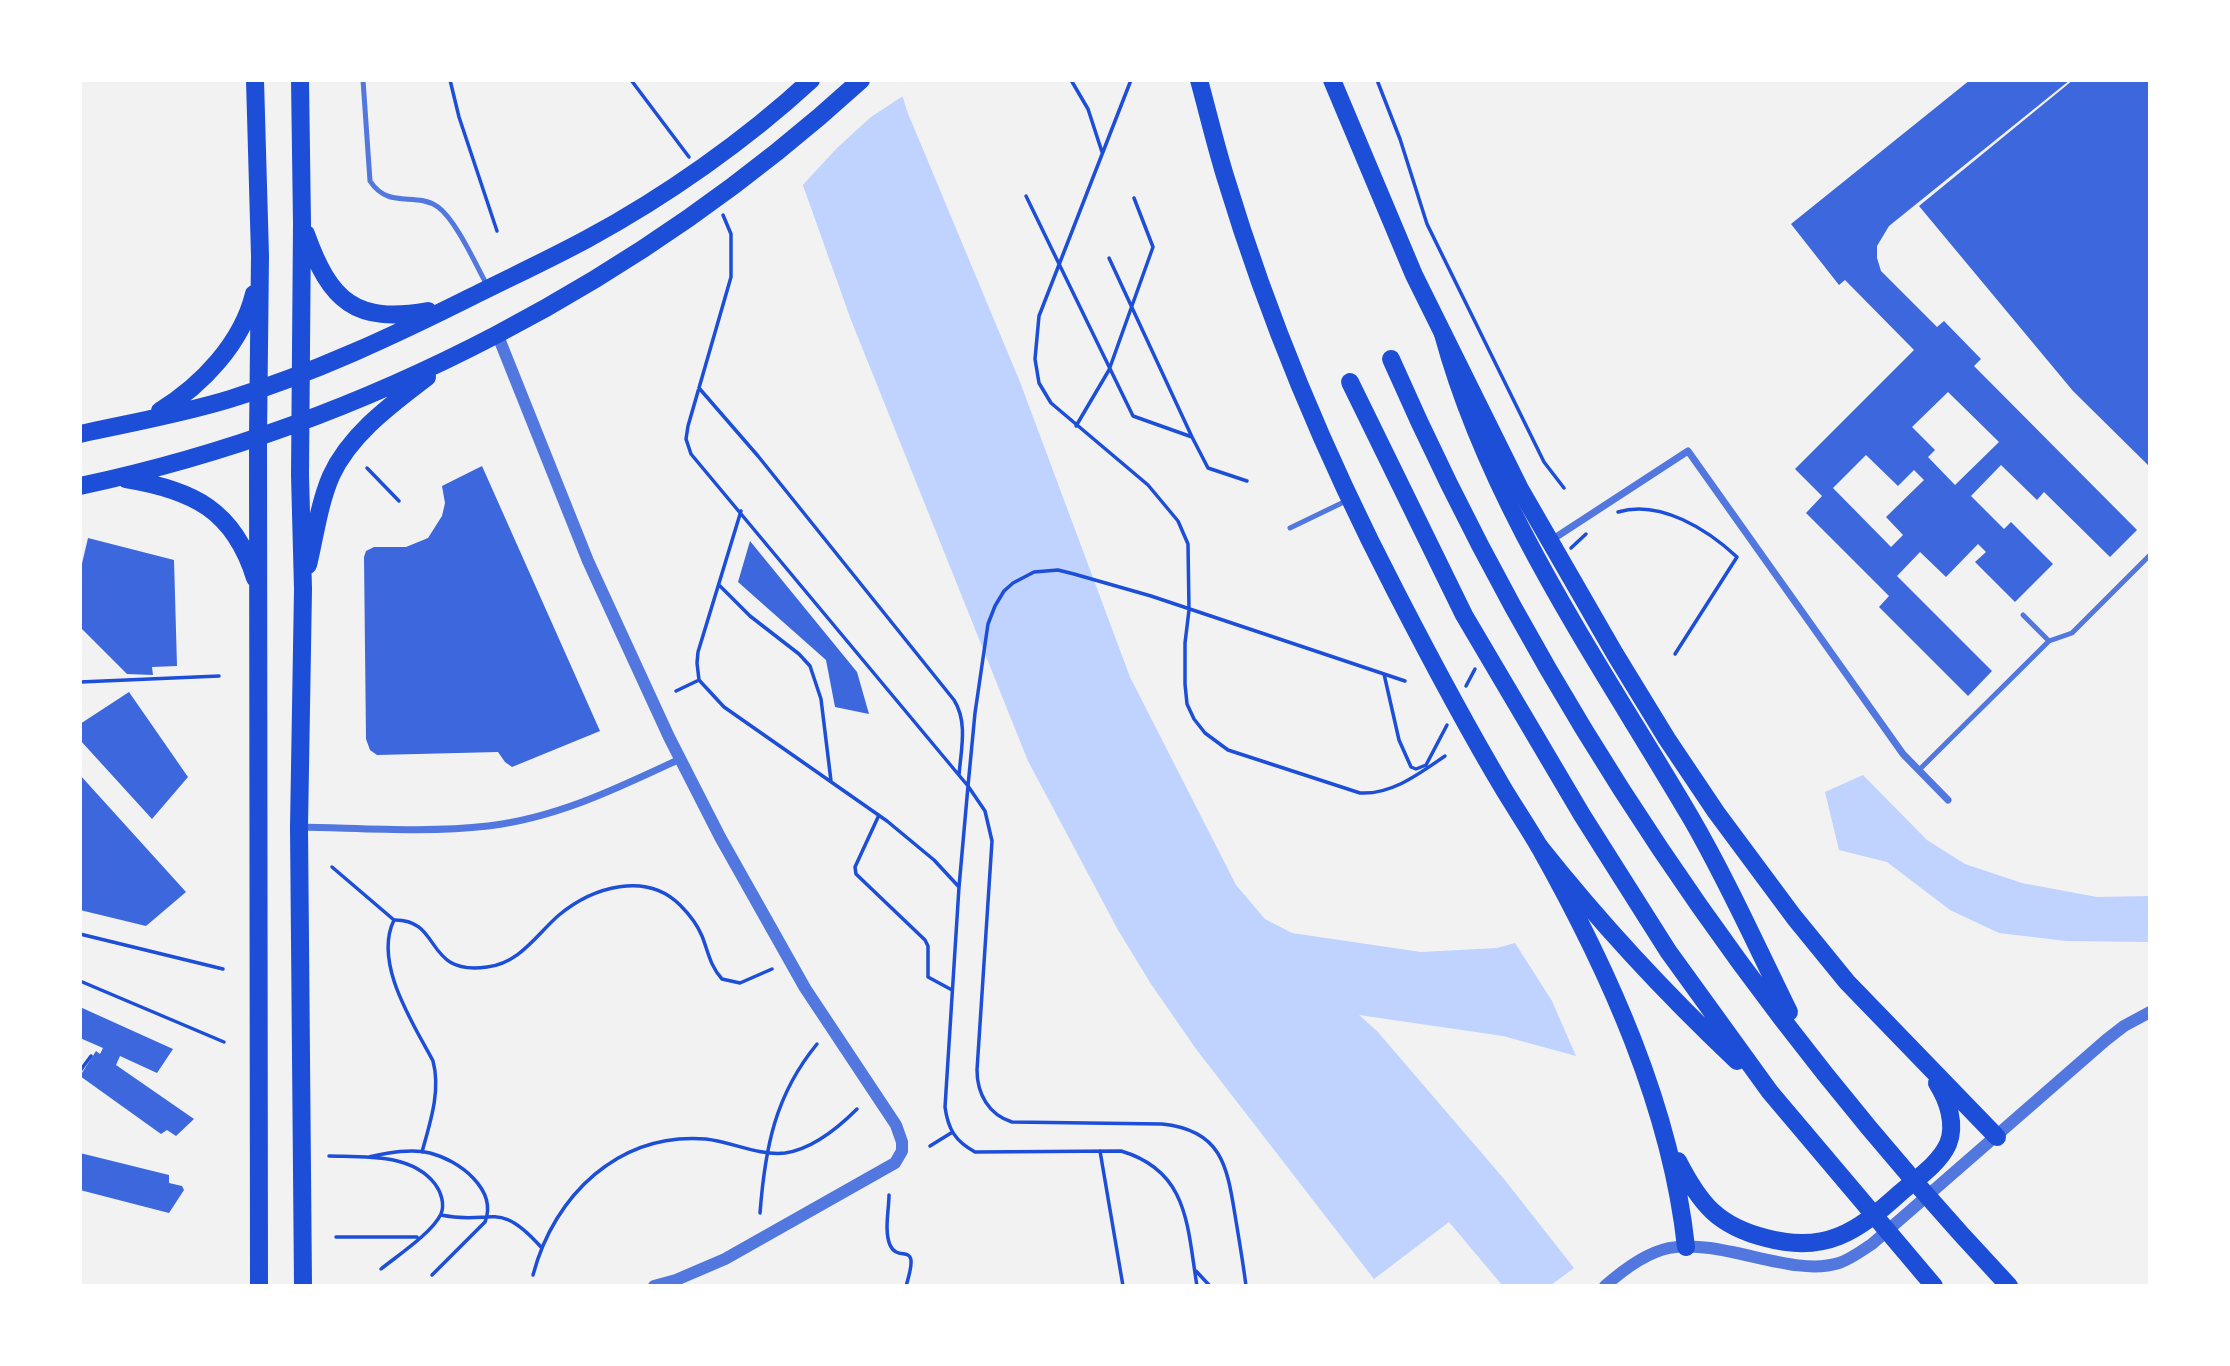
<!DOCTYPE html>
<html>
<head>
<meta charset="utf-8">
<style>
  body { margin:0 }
  #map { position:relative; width:2230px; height:1366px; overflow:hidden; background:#f2f2f2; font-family:"Noto Serif",serif }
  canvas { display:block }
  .frame { position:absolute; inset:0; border:82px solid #fff; pointer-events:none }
</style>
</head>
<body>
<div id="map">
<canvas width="2230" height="1366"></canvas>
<div class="frame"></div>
</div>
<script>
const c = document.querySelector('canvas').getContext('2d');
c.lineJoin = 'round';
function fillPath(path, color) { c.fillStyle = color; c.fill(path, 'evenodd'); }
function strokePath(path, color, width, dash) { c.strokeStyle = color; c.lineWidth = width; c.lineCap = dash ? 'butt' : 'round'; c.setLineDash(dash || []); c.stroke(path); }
fillPath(new Path2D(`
  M 760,81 L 898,81 L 907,111 L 1020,382 L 1130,677 L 1236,885 L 1265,919 L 1292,933 L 1421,952 L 1497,948 L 1515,943 L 1552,1001 L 1576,1056 L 1503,1036 L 1359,1015 L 1377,1031 L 1504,1179 L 1574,1268 L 1551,1285 L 1502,1285 L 1449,1222 L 1374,1279 L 1196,1049 L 1151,984 L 1118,930 L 1028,761 L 851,320 L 805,191 Z
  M 1863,775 L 1927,840 L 1965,864 L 2022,883 L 2097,897 L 2149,896 L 2149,942 L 2066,941 L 1999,933 L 1950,910 L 1887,862 L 1839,850 L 1825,792 Z`), '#bfd3fe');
fillPath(new Path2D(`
  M 756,80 L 902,80 L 906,94 L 871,117 L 837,148 L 800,188 Z`), '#f2f2f2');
fillPath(new Path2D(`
  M 1970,80 L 2070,80 L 1889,226 L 1877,246 L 1877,258 L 1881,271 L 1937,327 L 1944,321 L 1981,359 L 1974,366 L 2137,530 L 2110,557 L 2044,492 L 2037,500 L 2001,465 L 1971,496 L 2004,529 L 2011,522 L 2053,564 L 2015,602 L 1975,562 L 1986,552 L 1978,544 L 1946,577 L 1920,552 L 1897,576 L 1992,671 L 1968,696 L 1879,607 L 1889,596 L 1806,513 L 1822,496 L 1795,469 L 1914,350 L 1845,280 L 1839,285 L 1791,224 ZM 1948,392 L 1999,442 L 1955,485 L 1928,457 L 1935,450 L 1912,427 ZM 1866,455 L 1898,486 L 1914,470 L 1924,480 L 1886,517 L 1903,535 L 1891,547 L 1833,488 Z
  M 2073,80 L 2150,80 L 2150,467 L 2073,391 L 1919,206 Z
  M 482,466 L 600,731 L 512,767 L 505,762 L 498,752 L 377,755 L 370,750 L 366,739 L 364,557 L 366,551 L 374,547 L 406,547 L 428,538 L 442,516 L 445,503 L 442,486 Z
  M 88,538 L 174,560 L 177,666 L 152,667 L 153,675 L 127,674 L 80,627 L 80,572 Z
  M 750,541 L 857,672 L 869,714 L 835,707 L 826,660 L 738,582 Z
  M 129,692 L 188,777 L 152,819 L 80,740 L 80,724 Z
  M 80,775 L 186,892 L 146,926 L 80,910 Z
  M 80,1007 L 173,1049 L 157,1073 L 120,1056 L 116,1065 L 194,1119 L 176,1136 L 167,1130 L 161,1134 L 80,1076 L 96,1051 L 100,1054 L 103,1048 L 80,1038 Z
  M 80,1153 L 169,1175 L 169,1183 L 182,1186 L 184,1190 L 169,1213 L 80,1190 Z`), '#3d67dc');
strokePath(new Path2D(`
  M 450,80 L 459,117 L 497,231
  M 631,80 L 689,157
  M 1071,80 L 1088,109 L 1102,152
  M 1131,80 L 1039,316 L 1035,359 L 1039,383 L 1051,403 L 1148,485 L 1178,521 L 1188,544 L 1189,610 L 1185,643 L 1185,684 L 1187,704 L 1194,719 L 1205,733 L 1228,750 L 1360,793 C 1392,795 1420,773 1445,756
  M 1377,80 L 1400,139 L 1427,224 L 1544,462 L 1564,488
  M 1026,196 L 1133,416 L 1192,437 L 1208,468 L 1247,481
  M 723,215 L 731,234 L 731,277 L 688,426 L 686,439 L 691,454 L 968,786 L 959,887 L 945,1107 C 948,1129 955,1141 975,1152 L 1121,1151 C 1189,1171 1187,1226 1197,1286
  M 1109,258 L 1192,437
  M 699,388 L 758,456 L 954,700 C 968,722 961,750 959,775
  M 1076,426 L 1109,370 L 1153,247 L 1134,198
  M 367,468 L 399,501
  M 741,511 L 698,652 L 697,663 L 699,680 L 724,707 L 887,821 L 934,860 L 959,887
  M 1618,512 C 1660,499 1708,530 1737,557 L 1675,654
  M 1571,548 L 1586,534
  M 719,585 L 750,616 L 799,654 L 810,666 L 821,699 L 831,781
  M 1384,674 L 1399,740 L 1411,767 L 1416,769 L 1426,765 L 1447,725
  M 80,682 L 219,676
  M 1466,686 L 1475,669
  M 676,691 L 699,680
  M 879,815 L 855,867 L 856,874 L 925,940 L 928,946 L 928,977 L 952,990
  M 332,867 L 394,920
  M 80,934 L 223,969
  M 80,981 L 224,1042
  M 80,1071 L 91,1056
  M 930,1146 L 951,1133
  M 1100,1151 L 1123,1286
  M 422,1152 C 430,1123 441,1091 433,1061 C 413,1023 373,963 394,920 C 443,919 423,976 487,967 C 520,963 536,935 559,915 C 593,887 646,871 680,905 C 689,914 697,924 702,936 C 708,951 710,966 722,979 L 740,983 L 772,969
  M 329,1156 C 364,1157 411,1153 435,1184 C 441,1192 445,1204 441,1214 C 432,1233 397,1256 381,1269
  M 369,1157 C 388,1153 411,1148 430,1153 C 458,1160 498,1189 485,1222 L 432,1275
  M 889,1195 C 889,1209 884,1231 890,1245 C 899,1265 921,1237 906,1286
  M 760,1213 C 765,1148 775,1095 817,1044
  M 441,1215 C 493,1226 497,1198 541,1247
  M 336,1237 L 417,1237
  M 1196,1271 L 1210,1286
  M 533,1275 C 554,1195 619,1132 706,1139 C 732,1142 759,1156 785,1153 C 813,1149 838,1128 857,1109
  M 1246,1286 C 1243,1262 1239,1239 1235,1215 C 1227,1165 1221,1130 1162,1124 L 1012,1122 C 989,1115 977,1094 977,1070 L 992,841 L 985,811 L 968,786 L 975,713 L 988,624 L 995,606 L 1004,591 L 1013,583 L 1034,572 L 1058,570 L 1074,574 L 1151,596 L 1405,681`), '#1d4ed8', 3.5);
strokePath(new Path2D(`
  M 363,80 L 370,181 C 389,210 415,191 438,207 C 456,220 476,265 487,285
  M 1290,528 L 1348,500
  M 2023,615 L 2049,641
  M 1919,770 L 2049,641 L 2072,633 L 2150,555`), '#5277de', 5);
strokePath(new Path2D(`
  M 1550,541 L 1688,451 L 1903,754 L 1948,800
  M 299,827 C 361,828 426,833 488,826 C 557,818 618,788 680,759`), '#5277de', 7);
strokePath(new Path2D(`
  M 498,336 L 588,561 L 669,737 L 720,837 L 805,988 L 896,1125 L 902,1142 L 902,1151 L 895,1163 L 725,1259 L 676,1280 L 654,1286
  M 1605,1286 C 1623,1270 1645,1253 1669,1248 C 1722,1238 1792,1278 1839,1263 C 1851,1259 1861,1251 1872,1244 L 2106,1040 L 2124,1026 L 2150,1012`), '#5277de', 12);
strokePath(new Path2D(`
  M 255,80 L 260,256 L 258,437 L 259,1286
  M 300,80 L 302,224 L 300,475 L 303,589 L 299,827 L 303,1286
  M 1199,80 C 1208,113 1216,147 1226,179 C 1269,321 1328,461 1396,592 C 1430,658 1465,724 1503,788 C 1515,808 1528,827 1540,848 C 1608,969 1671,1107 1686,1247
  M 1332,80 L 1414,275 L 1520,489 L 1615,654 L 1667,739 L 1716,812 L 1794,917 L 1847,982 L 1997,1137
  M 306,234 C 330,301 355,324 428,311
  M 160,411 C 202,385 242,343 254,294
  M 80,434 C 130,423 181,414 230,399 C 314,373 395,335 473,296 C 511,277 550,259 587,239 C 665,197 746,140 811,80
  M 126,479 C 193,490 234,510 255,578
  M 80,486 C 368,425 644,278 861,80
  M 308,565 C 315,536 319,504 331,476 C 350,434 392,404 427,377
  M 1678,1161 C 1700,1204 1718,1226 1766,1238 C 1825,1254 1857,1232 1900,1193 C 1916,1179 1939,1164 1948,1144 C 1956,1125 1948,1100 1937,1083`), '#1d4ed8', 18);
strokePath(new Path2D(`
  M 1443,334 C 1490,508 1600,663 1691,818 C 1727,880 1757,947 1789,1012
  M 1391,359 C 1540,700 1754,1015 2009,1286
  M 1350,382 L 1464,615 L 1582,815 L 1668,951 L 1770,1092 L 1934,1286
  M 1539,846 C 1600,923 1666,994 1737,1061`), '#1d4ed8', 18);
</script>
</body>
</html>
